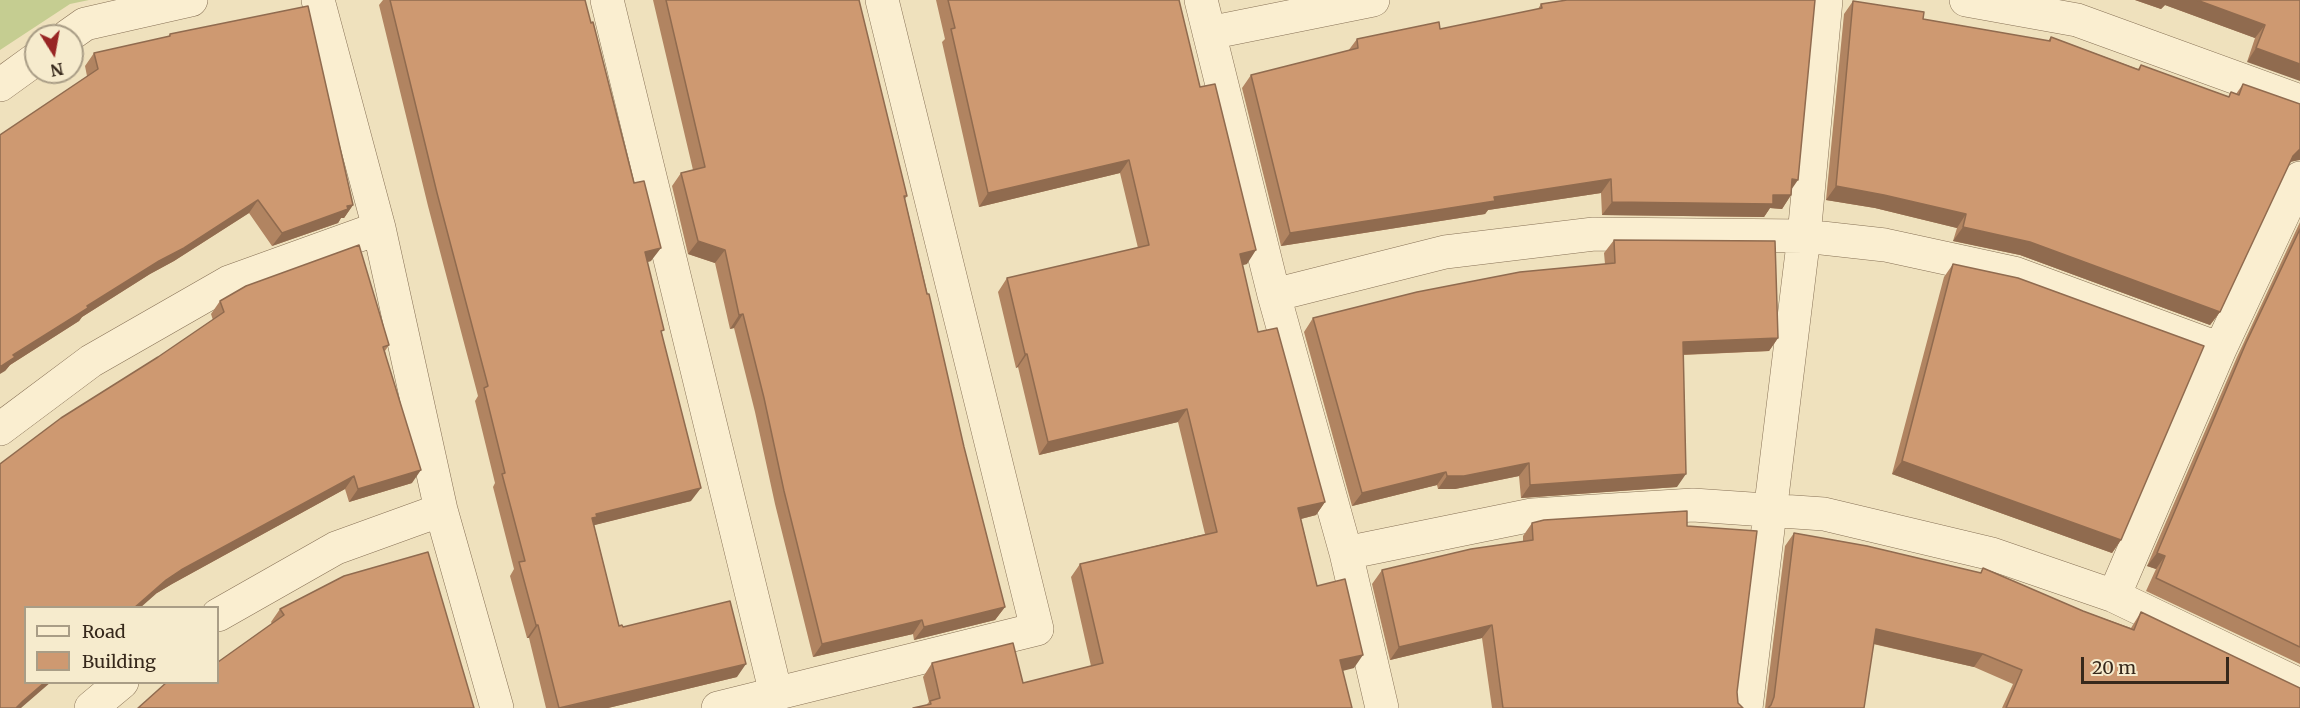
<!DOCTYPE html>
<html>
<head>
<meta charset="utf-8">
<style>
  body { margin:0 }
  #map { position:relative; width:2300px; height:708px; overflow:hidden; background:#efe1bd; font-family:Merriweather,serif }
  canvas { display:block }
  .legend { position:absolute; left:24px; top:606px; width:195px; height:78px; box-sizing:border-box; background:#f6ebcd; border:2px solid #a99d86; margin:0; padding:8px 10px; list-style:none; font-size:18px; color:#36281b }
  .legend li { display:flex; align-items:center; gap:12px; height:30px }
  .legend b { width:30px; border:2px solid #a99d86 }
  .north { position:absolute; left:24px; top:24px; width:60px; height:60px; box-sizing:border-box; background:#f6ebcd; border:2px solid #a99d86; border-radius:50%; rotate:169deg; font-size:16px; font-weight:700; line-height:24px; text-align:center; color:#36281b }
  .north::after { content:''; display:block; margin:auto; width:21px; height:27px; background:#982524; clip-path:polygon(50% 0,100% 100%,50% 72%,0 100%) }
  .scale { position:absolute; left:2081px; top:657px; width:148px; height:27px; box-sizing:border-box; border:3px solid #36281b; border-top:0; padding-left:8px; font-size:18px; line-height:21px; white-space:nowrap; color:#36281b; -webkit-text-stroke:4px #f6ebcd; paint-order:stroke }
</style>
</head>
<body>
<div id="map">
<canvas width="2300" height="708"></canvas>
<ul class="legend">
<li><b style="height:8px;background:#faeed0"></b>Road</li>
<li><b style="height:16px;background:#ce9971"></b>Building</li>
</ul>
<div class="north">N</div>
<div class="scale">20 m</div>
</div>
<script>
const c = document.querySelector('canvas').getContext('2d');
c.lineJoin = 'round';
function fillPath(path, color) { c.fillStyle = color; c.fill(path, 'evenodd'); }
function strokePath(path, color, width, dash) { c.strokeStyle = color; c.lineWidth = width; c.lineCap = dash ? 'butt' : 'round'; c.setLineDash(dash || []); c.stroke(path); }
fillPath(new Path2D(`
  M 0,0 L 89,0 L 70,4 L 0,50 Z`), '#c5cd91');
const minor = new Path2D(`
  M 318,0 L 379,228 L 441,510 L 497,708
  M 607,0 L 776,694
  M 1201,0 L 1274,295 L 1346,553 L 1382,708
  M 1966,0 L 2077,20 L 2300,101
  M 1209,33 L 1373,0
  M 68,36 L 85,24 L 191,0
  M 0,85 L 36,59
  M 1274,295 L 1445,252 L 1594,234 L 1804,236 L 1885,245 L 2014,273 L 2220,349
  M 0,429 L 91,361 L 229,282 L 379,228
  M 1346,553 L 1532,515 L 1693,505 L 1824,514 L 1992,554 L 2114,596 L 2300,685
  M 2114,596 L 2220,349 L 2300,178
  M 218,615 L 336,548 L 441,510
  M 91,708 L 122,682
  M 718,708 L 1037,629 L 882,0
  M 1746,708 L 1804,236 L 1826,0`);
strokePath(minor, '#877156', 34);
strokePath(minor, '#faeed0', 33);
fillPath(new Path2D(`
  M 383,0 L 585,0 L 651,261 L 647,262 L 662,333 L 691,501 L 594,525 L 619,626 L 737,677 L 608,708 L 546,708 L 529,638 L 527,638 L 510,576 L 514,569 L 493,487 L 495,483 L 475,401 L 478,396 L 428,206 L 379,5 Z
  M 653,0 L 859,0 L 907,196 L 905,199 L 964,447 L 1005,607 L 995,620 L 914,640 L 913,634 L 813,657 L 775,504 L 755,412 L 734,328 L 730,329 L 715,263 L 688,254 L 672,186 L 681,173 L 693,170 Z
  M 936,0 L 1179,0 L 1200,87 L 1247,264 L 1242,265 L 1258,332 L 1325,502 L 1316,515 L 1301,519 L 1317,586 L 1354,668 L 927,704 L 929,702 L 923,677 L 932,663 L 1023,683 L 1091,666 L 1071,577 L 1080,564 L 1205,534 L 1178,422 L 1039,455 L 1018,367 L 1016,368 L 998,292 L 1007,278 L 1138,248 L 1120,173 L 979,207 L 942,42 L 945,39 Z
  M 2135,0 L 2300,0 L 2247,62 L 2255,38 L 2165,5 L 2161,9 Z
  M 1853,1 L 1923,19 L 2048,41 L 2051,37 L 2138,69 L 2141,65 L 2228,97 L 2231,92 L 2236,94 L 2243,84 L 2299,159 L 2290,162 L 2220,312 L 2210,325 L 2020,255 L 1953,241 L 1957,228 L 1875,208 L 1826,200 L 1844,14 Z
  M 1541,4 L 1791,190 L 1791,195 L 1782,209 L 1770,208 L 1764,217 L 1602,215 L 1601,193 L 1488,210 L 1485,214 L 1281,246 L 1242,88 L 1251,75 L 1348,51 L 1357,39 L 1440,29 L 1538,9 Z
  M 170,34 L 353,205 L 344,218 L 341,218 L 338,223 L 272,246 L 249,213 L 174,261 L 150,274 L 82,317 L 79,321 L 10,365 L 5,371 L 87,76 L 85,66 L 94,53 L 168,37 Z
  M 2300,222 L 2300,664 L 2146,591 L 2156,569 L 2147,566 L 2237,357 Z
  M 1614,240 L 1778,338 L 1769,351 L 1684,355 L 1677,487 L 1521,498 L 1519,476 L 1455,489 L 1438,489 L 1437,485 L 1352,506 L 1304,332 L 1313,318 L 1605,264 L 1604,253 Z
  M 1953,264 L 2121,540 L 2112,553 L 1892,474 L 1944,277 Z
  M 220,301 L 389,345 L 385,351 L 412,483 L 349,502 L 345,489 L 172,584 L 157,593 L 213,320 L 211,314 Z
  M 1532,523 L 1687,526 L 1737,692 L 1738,703 L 1743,708 L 1492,708 L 1482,638 L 1390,660 L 1372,584 L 1382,570 L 1523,541 L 1523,536 Z
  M 1794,533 L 1980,573 L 1983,568 L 2083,611 L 2131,628 L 2141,612 L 2300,708 L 2002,708 L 2013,684 L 1974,667 L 1873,644 L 1864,708 L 1765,708 L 1785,546 Z
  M 280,609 L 474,708 L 218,682 L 272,624 L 271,622 Z`), '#b18461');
fillPath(new Path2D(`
  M 2135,0 L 2197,0 L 2265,25 L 2255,38 L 2165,5 L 2161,9 Z
  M 2256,48 L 2300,64 L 2300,81 L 2247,62 Z
  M 2300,149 L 2300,160 L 2290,162 L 2293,156 Z
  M 1129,160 L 1120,173 L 979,207 L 988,193 Z
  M 1611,179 L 1601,193 L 1488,210 L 1485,214 L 1281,246 L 1290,233 L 1494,197 Z
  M 1792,179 L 1798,180 L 1789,193 Z
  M 1836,186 L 1884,195 L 1966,214 L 1957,228 L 1875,208 L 1826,200 Z
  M 1773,195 L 1791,195 L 1782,209 L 1770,208 L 1764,217 L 1602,215 L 1612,202 Z
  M 258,200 L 249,213 L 174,261 L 150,274 L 82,317 L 79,321 L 10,365 L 5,371 L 0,374 L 0,367 L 13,355 L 87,306 Z
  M 353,205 L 344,218 L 341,218 L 338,223 L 272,246 L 282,233 L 347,206 Z
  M 1963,227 L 2030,242 L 2220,312 L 2210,325 L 2020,255 L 1953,241 Z
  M 698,241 L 725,250 L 715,263 L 688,254 Z
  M 661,248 L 651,261 L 636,265 L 645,252 Z
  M 1256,250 L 1247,264 L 1230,268 L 1240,254 Z
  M 743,314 L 734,328 L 730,329 L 739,315 Z
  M 1778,338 L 1769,351 L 1674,355 L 1683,342 Z
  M 1025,354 L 1027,354 L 1018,367 L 1016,368 Z
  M 1187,409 L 1178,422 L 1039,455 L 1048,442 Z
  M 1902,461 L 2121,540 L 2112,553 L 1892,474 Z
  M 1529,463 L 1519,476 L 1455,489 L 1438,489 L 1447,476 Z
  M 421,470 L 412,483 L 349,502 L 358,489 Z
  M 1446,472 L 1437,485 L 1352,506 L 1362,493 Z
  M 1686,474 L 1677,487 L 1521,498 L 1530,485 Z
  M 354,476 L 345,489 L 172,584 L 157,593 L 140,608 L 134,608 L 166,580 L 181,570 Z
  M 701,488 L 691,501 L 591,526 L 583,532 L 596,514 Z
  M 1325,502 L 1316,515 L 1289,522 L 1298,508 Z
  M 2157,553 L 2165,556 L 2156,569 L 2147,566 Z
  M 1005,607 L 995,620 L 914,640 L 924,627 Z
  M 922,620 L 913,634 L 813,657 L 822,644 Z
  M 536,625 L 538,625 L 529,638 L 527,638 Z
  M 1492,625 L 1482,638 L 1390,660 L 1399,647 Z
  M 1876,629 L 1983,654 L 1974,667 L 1866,642 Z
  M 1363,655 L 1354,668 L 1331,674 L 1340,660 Z
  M 746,664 L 737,677 L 608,708 L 561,708 Z
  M 45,682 L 51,682 L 21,708 L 16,708 L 23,701 Z`), '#906b4f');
const building = new Path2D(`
  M 390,0 L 585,0 L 591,23 L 593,22 L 634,183 L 644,181 L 661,248 L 645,252 L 664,330 L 661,331 L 701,488 L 596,514 L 597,517 L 592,518 L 619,626 L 622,625 L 623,627 L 730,601 L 746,664 L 559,708 L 538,625 L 536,625 L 519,562 L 525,561 L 502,474 L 505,473 L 484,388 L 488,386 L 437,193 Z
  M 666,0 L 859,0 L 907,196 L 904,196 L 927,294 L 929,294 L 964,447 L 1005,607 L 924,627 L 922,620 L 822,644 L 784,491 L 764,398 L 743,314 L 739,315 L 725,250 L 698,241 L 681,173 L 705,167 Z
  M 948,0 L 1179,0 L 1200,87 L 1215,84 L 1256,250 L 1240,254 L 1258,332 L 1277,328 L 1325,502 L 1298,508 L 1317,586 L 1345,579 L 1363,655 L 1340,660 L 1352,708 L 913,708 L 931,704 L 930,701 L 940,698 L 932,663 L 1013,643 L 1023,683 L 1103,663 L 1080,564 L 1217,532 L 1187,409 L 1048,442 L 1027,354 L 1025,354 L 1007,278 L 1149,245 L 1129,160 L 988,193 L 951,29 L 955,28 Z
  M 1567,0 L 1815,0 L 1798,180 L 1792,179 L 1791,195 L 1773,195 L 1773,204 L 1612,202 L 1611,179 L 1494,197 L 1495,201 L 1290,233 L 1251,75 L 1358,48 L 1357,39 L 1439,22 L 1440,29 L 1542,8 L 1541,4 Z
  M 2197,0 L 2300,0 L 2300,64 L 2256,48 L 2265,25 Z
  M 1853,1 L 1924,12 L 1923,19 L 2050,41 L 2051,37 L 2139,70 L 2141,65 L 2229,97 L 2231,92 L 2239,95 L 2243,84 L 2300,104 L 2300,149 L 2293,156 L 2220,312 L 2030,242 L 1963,227 L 1966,214 L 1884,195 L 1836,186 Z
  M 308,6 L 353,205 L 347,206 L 348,209 L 282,233 L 258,200 L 184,248 L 159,261 L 87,306 L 88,308 L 13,355 L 15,357 L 0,367 L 0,135 L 98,69 L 94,53 L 170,36 L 170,34 Z
  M 2300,229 L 2300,647 L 2156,578 L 2165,556 L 2157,553 L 2246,343 Z
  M 1614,240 L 1775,241 L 1778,338 L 1683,342 L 1686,474 L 1530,485 L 1529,463 L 1464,476 L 1447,476 L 1446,472 L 1362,493 L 1313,318 L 1417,292 L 1520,272 L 1615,263 Z
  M 359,245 L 389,345 L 383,347 L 421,470 L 358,489 L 354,476 L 181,570 L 166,580 L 134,608 L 26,608 L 26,682 L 45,682 L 23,701 L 16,708 L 0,708 L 0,464 L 61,418 L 158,357 L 224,312 L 220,301 L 246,286 Z
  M 1953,264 L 2018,278 L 2204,346 L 2121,540 L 1902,461 Z
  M 1687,511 L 1687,526 L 1757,531 L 1737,692 L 1738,703 L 1743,708 L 1503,708 L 1492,625 L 1399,647 L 1382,570 L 1471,549 L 1533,540 L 1532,523 L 1544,520 Z
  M 1794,533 L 1867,546 L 1981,573 L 1983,568 L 2083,611 L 2134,630 L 2141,612 L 2300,688 L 2300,708 L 2006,708 L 2022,670 L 1983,654 L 1876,629 L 1864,708 L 1768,708 L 1771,705 L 1774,697 Z
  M 428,552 L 474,708 L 138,708 L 167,682 L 218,682 L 218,662 L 284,615 L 280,609 L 344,576 Z`);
fillPath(building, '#ce9971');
strokePath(building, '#906b4f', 1.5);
</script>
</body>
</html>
